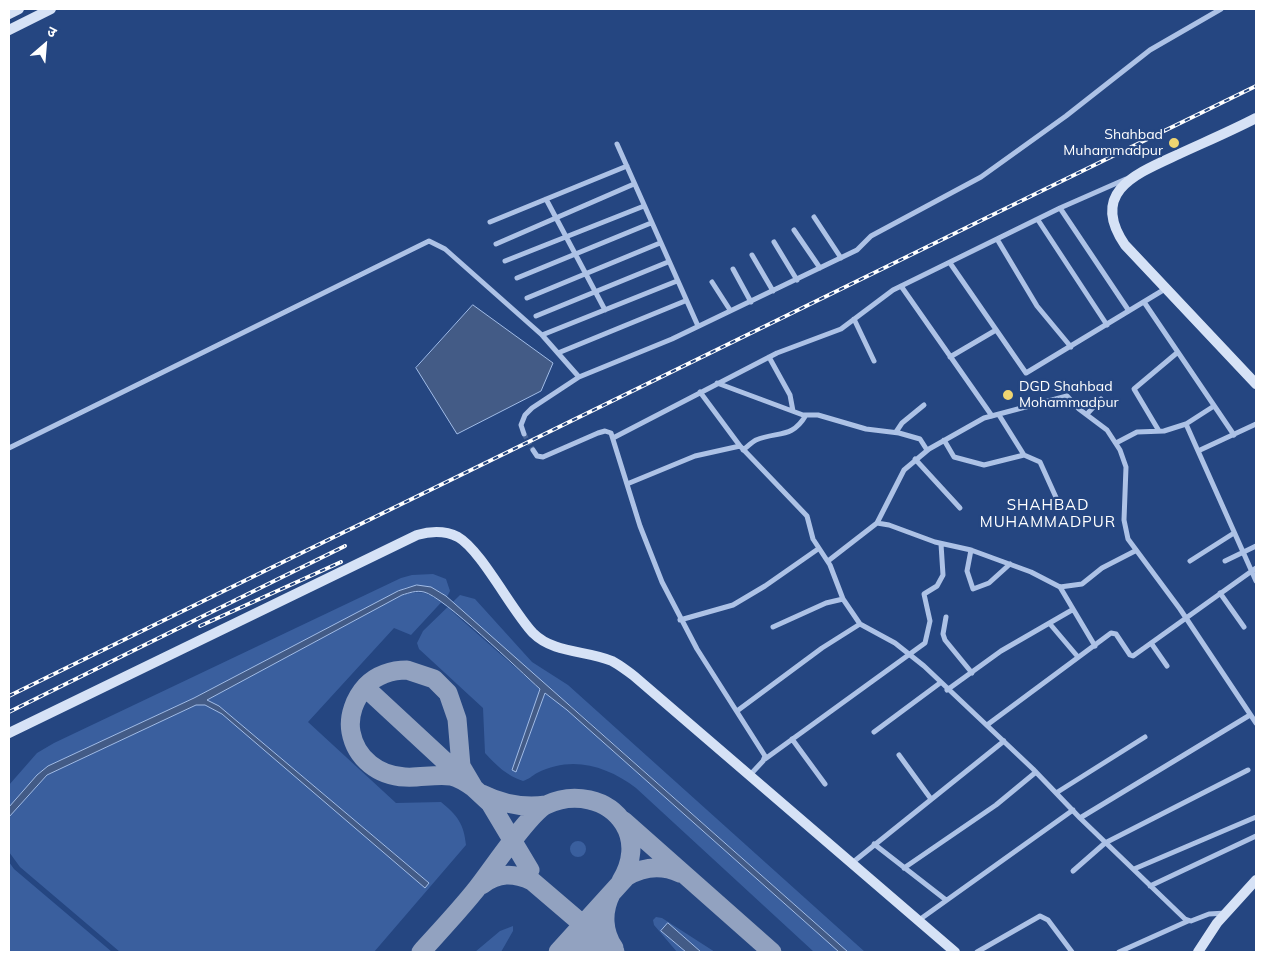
<!DOCTYPE html>
<html>
<head>
<meta charset="utf-8">
<style>
  body { margin:0 }
  #map { position:relative; width:1265px; height:961px; overflow:hidden; background:#254681; font-family:Mulish,"Noto Sans Devanagari",sans-serif }
  canvas { display:block }
  .frame { position:absolute; inset:0; border:10px solid #fff; pointer-events:none }
  .north { position:absolute; left:20px; top:20px; width:50px; height:50px; -webkit-text-stroke:4px #254681; paint-order:stroke; rotate:27deg; font-size:14px; font-weight:700; line-height:20px; text-align:center; color:#fff }
  .north::after { content:''; display:block; margin:auto; width:18px; height:22px; background:#fff; clip-path:polygon(50% 0,100% 100%,50% 72%,0 100%) }
</style>
</head>
<body>
<div id="map">
<canvas width="1265" height="961"></canvas>
<div class="frame"></div>
<div class="north">उ</div>
</div>
<script>
const c = document.querySelector('canvas').getContext('2d');
c.lineJoin = 'round';
function fillPath(path, color) { c.fillStyle = color; c.fill(path, 'evenodd'); }
function strokePath(path, color, width, dash) { c.strokeStyle = color; c.lineWidth = width; c.lineCap = dash ? 'butt' : 'round'; c.setLineDash(dash || []); c.stroke(path); }
function label(font, color, halo, rows, align = 'center') {
  c.font = font + ' Mulish,sans-serif'; c.lineWidth = 4.5; c.setLineDash([]); c.textBaseline = 'middle'; c.strokeStyle = halo; c.fillStyle = color; for (const [text, x, y, turn = 0] of rows) {
    c.save(); c.translate(x, y); c.rotate((+turn || 0) * Math.PI / 180); c.textAlign = isNaN(turn) ? turn : align; if (halo) c.strokeText(text, 0, 0); c.fillText(text, 0, 0); c.restore();
  }
}
fillPath(new Path2D(`
  M 433,574 L 446,579 L 450,591 L 448,595 L 411,635 L 394,628 L 308,722 L 396,803 L 441,802 C 457,815 464,824 466,845 L 374,952 L 120,952 L 20,867 L 9,852 L 9,817 L 47,775 L 196,705 L 205,705 L 222,714 L 429,883 L 219,706 L 206,700 L 402,595 C 418,590 428,592 441,602 L 442,593 C 430,586 418,584 405,588 L 194,698 L 48,766 L 37,775 L 9,807 L 9,785 L 37,753 L 54,743 L 401,578 L 412,575 Z
  M 460,595 L 475,599 L 532,662 L 568,685 L 865,952 L 848,952 L 571,706 L 447,607 L 540,689 L 516,772 L 545,693 L 567,710 L 839,952 L 814,952 L 636,788 C 607,766 572,755 537,773 C 532,776 529,779 523,781 C 507,776 496,765 485,753 L 483,708 L 419,649 L 417,643 L 423,631 Z
  M570 849a8 8 0 1 1 16 0a8 8 0 1 1-16 0Z
  M 9,862 L 14,869 L 112,952 L 9,952 Z
  M 656,917 L 662,918 L 715,952 L 701,952 L 668,923 L 661,931 L 686,952 L 677,952 L 654,925 L 653,920 Z
  M 513,926 L 513,931 L 501,952 L 475,952 L 500,931 Z`), '#3a5f9e');
const water = new Path2D(`
  M 473,305 L 553,363 L 541,391 L 457,434 L 416,368 Z
  M 417,585 L 431,587 L 446,596 L 848,952 L 839,952 L 567,710 L 545,693 L 516,772 L 512,770 L 540,689 C 520,671 443,596 424,592 C 416,590 409,593 402,595 L 207,700 L 219,706 L 429,883 L 425,888 L 222,714 L 205,705 L 196,705 L 47,775 L 9,817 L 9,807 L 37,775 L 48,766 L 194,698 L 398,591 Z
  M 668,923 L 701,952 L 686,952 L 661,931 Z`);
fillPath(water, '#435b86');
strokePath(water, '#a1bce7', 1);
strokePath(new Path2D(`
  M 407,670 L 434,679 L 448,693 L 457,719 L 461,766 L 474,788 C 467,783 460,778 451,776 C 435,774 420,778 405,777 C 379,776 356,759 351,732 C 348,716 355,698 366,686 C 376,675 392,670 407,670 Z
  M 368,690 L 490,803 L 530,870
  M 482,794 C 502,804 524,808 546,805
  M 624,821 L 772,952
  M 482,885 C 498,872 514,873 532,881 L 615,952
  M 611,894 C 602,912 603,932 614,948
  M 421,952 C 439,932 457,913 474,892 C 489,874 528,814 546,805 C 573,792 608,798 624,824 C 635,842 632,863 621,881
  M 558,952 L 626,877 C 644,866 662,865 680,873
  M 563,952 C 579,944 596,944 613,952`), '#92a2c0', 19);
strokePath(new Path2D(`
  M 524,434 L 533,450`), '#466294', 5, [5, 2.5]);
strokePath(new Path2D(`
  M 617,144 L 698,326
  M 546,199 L 605,310
  M 1060,208 L 1129,311
  M 814,217 L 841,258
  M 1038,220 L 1107,325
  M 490,222 L 627,166
  M 794,230 L 820,268
  M 997,239 L 1037,306 L 1071,347
  M 774,242 L 797,280
  M 496,244 L 634,184
  M 752,255 L 773,291
  M 505,261 L 644,206
  M 950,263 L 1026,373 L 1165,289
  M 733,269 L 751,302
  M 517,278 L 651,223
  M 712,282 L 730,310
  M 901,286 L 992,416
  M 527,298 L 660,243
  M 1144,302 L 1234,435
  M 536,316 L 668,262
  M 854,319 L 874,361
  M 542,335 L 677,281
  M 558,353 L 685,301
  M 769,357 L 790,395 L 793,411
  M 950,357 L 996,330
  M 579,377 L 672,339 L 857,250 L 871,236 L 981,177 L 1066,116 L 1150,50 L 1221,9
  M 717,383 L 803,415 L 818,415 L 866,429 L 899,433 L 920,439 L 927,450
  M 700,392 L 740,446 L 807,516 L 813,539 L 830,565 L 843,599 L 860,624 L 895,643 L 924,666 L 1033,769 L 1080,818 L 1185,919 L 1191,921 L 1209,914 L 1226,913
  M 1087,414 L 1101,399
  M 999,415 L 1024,455 L 1040,462 L 1059,504
  M 1186,424 L 1256,581
  M 1159,431 L 1134,389 L 1178,352
  M 896,432 L 902,423 L 924,405
  M 613,438 L 777,353 L 841,329 L 893,290 L 1060,208 L 1126,179
  M 944,440 L 954,457 L 984,465 L 1024,455
  M 1116,443 L 1137,432 L 1164,431 L 1186,424 L 1214,406
  M 9,448 L 429,241 L 445,249 L 542,335 L 579,377 L 532,408 L 525,415 L 521,425 L 524,434
  M 533,450 L 537,456 L 543,457 L 598,433 L 605,431 L 611,433 L 640,526 L 662,582 L 697,649 L 765,756 L 763,761 L 750,775
  M 743,450 C 747,447 752,442 756,440 C 778,431 792,439 806,415
  M 1198,451 L 1256,424
  M 915,459 L 960,508
  M 627,484 L 695,456 L 740,446
  M 877,523 L 889,525 L 935,542 L 971,550 L 1031,572 L 1060,587 L 1082,584 L 1102,568 L 1135,551
  M 971,550 L 967,571 L 973,589 L 989,583 L 1010,564
  M 828,561 L 877,523 L 904,470 L 929,449 L 984,418 L 1067,396 L 1079,409 L 1107,430 L 1120,450 L 1126,467 L 1124,520 L 1128,539 L 1180,609 L 1256,723
  M 1190,561 L 1234,533
  M 1225,561 L 1256,546
  M 1060,587 L 1095,646
  M 1220,593 L 1244,627
  M 946,617 L 943,634 L 945,640 L 972,673
  M 680,620 L 733,605 L 765,586 L 818,549
  M 1050,624 L 1078,657
  M 773,627 L 826,603 L 843,599
  M 1151,643 L 1167,666
  M 947,690 L 1001,651 L 1072,610
  M 737,711 L 822,648 L 860,624
  M 987,725 L 1111,633 L 1116,634 L 1130,655 L 1133,656 L 1256,568
  M 874,732 L 940,683
  M 792,739 L 825,784
  M 899,755 L 931,799
  M 765,759 L 925,643 L 930,621 L 924,594 L 937,586 L 943,575 L 941,544
  M 1056,793 L 1145,737
  M 1080,818 L 1250,715
  M 874,844 L 946,900
  M 852,863 L 1004,741
  M 904,868 L 996,805 L 1036,772
  M 1134,869 L 1256,817
  M 1073,871 L 1105,843 L 1248,770
  M 1150,886 L 1256,836
  M 919,920 L 1073,810
  M 977,952 L 1040,916 L 1048,920 L 1072,952
  M 1119,952 L 1188,921`), '#adc2e6', 5);
strokePath(new Path2D(`
  M 9,14 L 19,9
  M 9,30 L 51,9
  M 1256,118 C 1231,131 1205,142 1179,154 C 1138,173 1088,191 1125,245 L 1256,384
  M 9,733 L 417,535 C 431,531 444,530 458,537 C 481,550 512,611 533,633 C 554,654 587,650 612,661 C 620,665 627,671 634,676 L 955,952
  M 1198,952 L 1217,923 L 1256,880`), '#d6e2f6', 10);
const rail = new Path2D(`
  M 200,626 L 341,562
  M 9,696 L 1256,86
  M 9,712 L 345,546`);
strokePath(rail, '#fff', 4);
strokePath(rail, '#254681', 2, [5.5]);
for (const [x, y, r, color] of [
  [1174,143,6,"#f0d571"],
  [1008,395,6,"#f0d571"]
]) { const dot = new Path2D(); dot.arc(x, y, r, 0, 2 * Math.PI); c.fillStyle = color; c.fill(dot); strokePath(dot, '#254681', 2); }
label('14px', '#fff', '#254681', [
  ["Shahbad",1163,135],
  ["Muhammadpur",1163,151],
  ["DGD Shahbad",1019,387,"left"],
  ["Mohammadpur",1019,403,"left"]
], 'right');
c.letterSpacing = '1px';
label('15px', '#fff', '#254681', [
  ["SHAHBAD",1048,505],
  ["MUHAMMADPUR",1048,522]
]);
c.letterSpacing = '0px';
</script>
</body>
</html>
